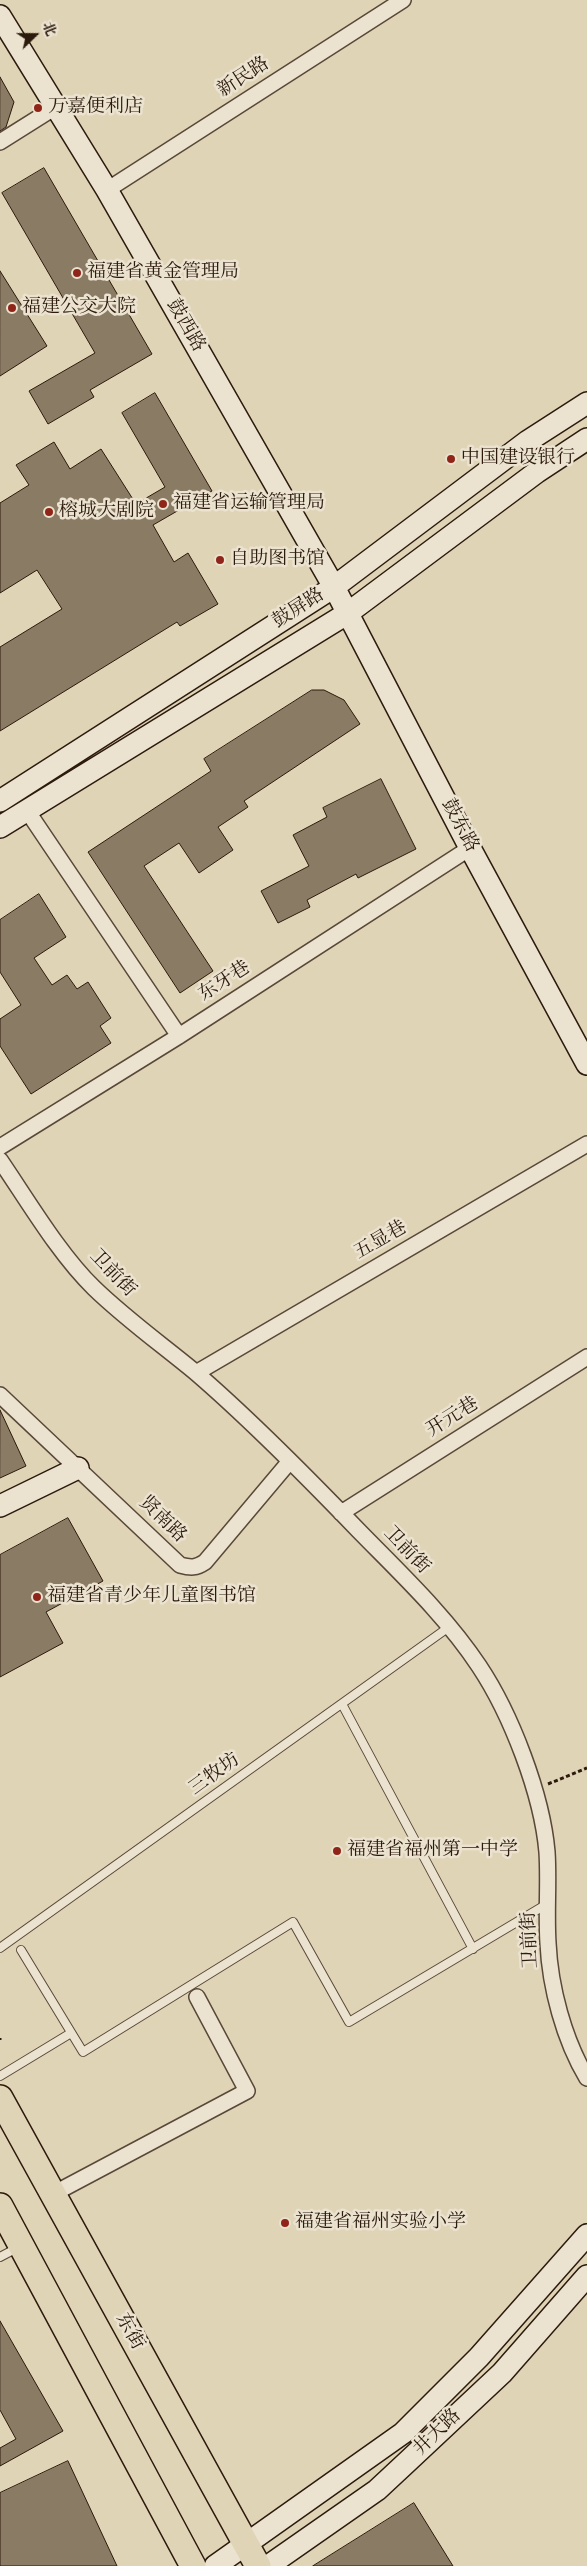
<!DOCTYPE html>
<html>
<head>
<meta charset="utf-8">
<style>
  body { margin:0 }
  #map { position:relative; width:587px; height:2566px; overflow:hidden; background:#e0d4b7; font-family:"IM FELL DW Pica","Noto Serif SC",serif }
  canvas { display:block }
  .north { position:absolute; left:10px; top:10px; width:50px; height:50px; -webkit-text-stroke:4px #ebe3d0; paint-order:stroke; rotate:68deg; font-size:14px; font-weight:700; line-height:20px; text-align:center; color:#2c1a0d }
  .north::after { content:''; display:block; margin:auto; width:18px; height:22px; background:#2c1a0d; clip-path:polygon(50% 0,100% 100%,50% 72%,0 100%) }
</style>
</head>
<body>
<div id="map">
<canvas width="587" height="2566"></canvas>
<div class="north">北</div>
</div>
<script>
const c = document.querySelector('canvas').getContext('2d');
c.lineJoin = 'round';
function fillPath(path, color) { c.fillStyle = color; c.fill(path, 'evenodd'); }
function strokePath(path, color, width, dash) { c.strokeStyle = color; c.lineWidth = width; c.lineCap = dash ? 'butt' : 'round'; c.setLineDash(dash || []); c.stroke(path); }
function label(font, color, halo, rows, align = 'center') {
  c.font = font + ' "IM FELL DW Pica","Noto Serif SC",serif'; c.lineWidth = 5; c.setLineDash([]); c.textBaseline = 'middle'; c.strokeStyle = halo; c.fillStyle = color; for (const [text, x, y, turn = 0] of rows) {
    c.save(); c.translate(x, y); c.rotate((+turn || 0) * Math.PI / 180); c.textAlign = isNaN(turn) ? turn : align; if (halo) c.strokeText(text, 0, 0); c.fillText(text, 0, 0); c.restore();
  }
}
const building = new Path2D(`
  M 0,77 L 14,102 L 6,127 L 0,131 Z
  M 44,168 L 152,354 L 90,390 L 94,397 L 48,424 L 29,391 L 95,353 L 2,193 Z
  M 0,271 L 47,346 L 0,376 Z
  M 155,393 L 212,491 L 153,525 L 174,562 L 188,553 L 218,604 L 180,626 L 177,622 L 0,731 L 0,647 L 62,609 L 37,570 L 0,593 L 0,503 L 29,485 L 16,465 L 54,442 L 70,469 L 101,449 L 136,504 L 165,487 L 122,413 Z
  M 312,690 L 324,690 L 344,700 L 360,724 L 244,801 L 248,807 L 218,827 L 233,850 L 199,873 L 179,843 L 144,866 L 213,971 L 180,993 L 88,852 L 211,771 L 204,759 Z
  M 381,779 L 416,849 L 358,878 L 356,874 L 307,900 L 310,907 L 278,923 L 261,891 L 309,866 L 293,835 L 327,817 L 323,808 Z
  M 39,894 L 66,937 L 34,958 L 52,985 L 67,975 L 77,989 L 88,982 L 111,1018 L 100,1026 L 111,1043 L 31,1094 L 0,1046 L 0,1019 L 21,1005 L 0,972 L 0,920 Z
  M 0,1410 L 26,1466 L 0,1478 Z
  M 68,1518 L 103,1581 L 46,1612 L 63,1643 L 0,1677 L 0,1555 Z
  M 0,2321 L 63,2431 L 0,2466 L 0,2448 L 16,2439 L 0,2410 Z
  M 68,2461 L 117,2566 L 0,2566 L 0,2493 Z
  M 414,2503 L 453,2566 L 313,2566 Z`);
fillPath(building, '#8a7b65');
strokePath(building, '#2c1a0d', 1);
const lane = new Path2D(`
  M 342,1704 L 473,1949
  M 0,1948 L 449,1627
  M 21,1950 L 83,2052 L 293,1922 L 349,2022 L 547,1904
  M 0,2076 L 71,2033
  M 0,2257 L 19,2247`);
const street = new Path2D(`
  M 0,142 L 54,108
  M 107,190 L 403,0
  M 26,809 L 179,1036
  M 0,1147 L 179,1036 L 470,848
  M 0,1160 C 28,1201 59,1254 94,1288 C 126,1319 161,1344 195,1372 C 252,1421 306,1476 358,1530 C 400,1573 446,1616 479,1666 C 511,1714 542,1794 547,1852 C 549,1882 546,1912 548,1943 C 550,1987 564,2040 587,2078
  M 196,1373 L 587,1144
  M 0,1395 L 180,1565 C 191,1568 196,1568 205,1562 L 290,1461
  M 341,1513 L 587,1357
  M 53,2194 L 247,2091 L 197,1997`);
const secondary = new Path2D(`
  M 0,16 L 107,190 L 334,587 L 470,848 L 587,1064
  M 0,801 L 334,587 L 528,441 L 587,403
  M 0,827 L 348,613 L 537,472 L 587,439
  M 0,1506 L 78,1468
  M 215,2566 L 403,2433 L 479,2357 L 587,2235
  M 268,2566 L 377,2490 L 406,2463 L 502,2373 L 587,2276`);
const primary = new Path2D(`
  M 0,2098 L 258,2566
  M 0,2206 L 193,2566`);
strokePath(lane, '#594838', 10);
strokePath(street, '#594838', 18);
strokePath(secondary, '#2c1a0d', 24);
strokePath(primary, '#2c1a0d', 28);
strokePath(new Path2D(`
  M 548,1784 L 587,1768
  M 0,2038 L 0,2040`), '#2c1a0d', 3, [4, 2.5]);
strokePath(lane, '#ebe3d0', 8);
strokePath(street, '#ebe3d0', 15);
strokePath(secondary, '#ebe3d0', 21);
strokePath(primary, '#e0d4b7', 25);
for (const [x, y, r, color] of [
  [38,108,5,"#8f2418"],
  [77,273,5,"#8f2418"],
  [12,308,5,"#8f2418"],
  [451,459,5,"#8f2418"],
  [163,504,5,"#8f2418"],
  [49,512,5,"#8f2418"],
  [220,560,5,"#8f2418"],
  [37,1597,5,"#8f2418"],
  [337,1851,5,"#8f2418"],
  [285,2223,5,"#8f2418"]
]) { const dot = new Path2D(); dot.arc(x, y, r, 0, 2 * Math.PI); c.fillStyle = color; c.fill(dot); strokePath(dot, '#ebe3d0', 2); }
label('19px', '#2c1a0d', '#ebe3d0', [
  ["新民路",244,78,-33],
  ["鼓西路",185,326,60],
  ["鼓屏路",299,609,-33],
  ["鼓东路",459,826,62],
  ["东牙巷",225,982,-33],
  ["五显巷",381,1241,-30],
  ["卫前街",112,1274,46],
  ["开元巷",453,1418,-32],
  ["贤南路",162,1520,44],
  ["卫前街",406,1551,46],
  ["三牧坊",215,1775,-36],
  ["卫前街",531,1940,-93],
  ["东街",129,2332,61],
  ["井大路",438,2433,-44]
]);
label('19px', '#2c1a0d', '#ebe3d0', [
  ["万嘉便利店",48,108],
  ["福建省黄金管理局",87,273],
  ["福建公交大院",22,308],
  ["中国建设银行",461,459],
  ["福建省运输管理局",173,504],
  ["榕城大剧院",59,512],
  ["自助图书馆",230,560],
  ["福建省青少年儿童图书馆",47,1597],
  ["福建省福州第一中学",347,1851],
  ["福建省福州实验小学",295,2223]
], 'left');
</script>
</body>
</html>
